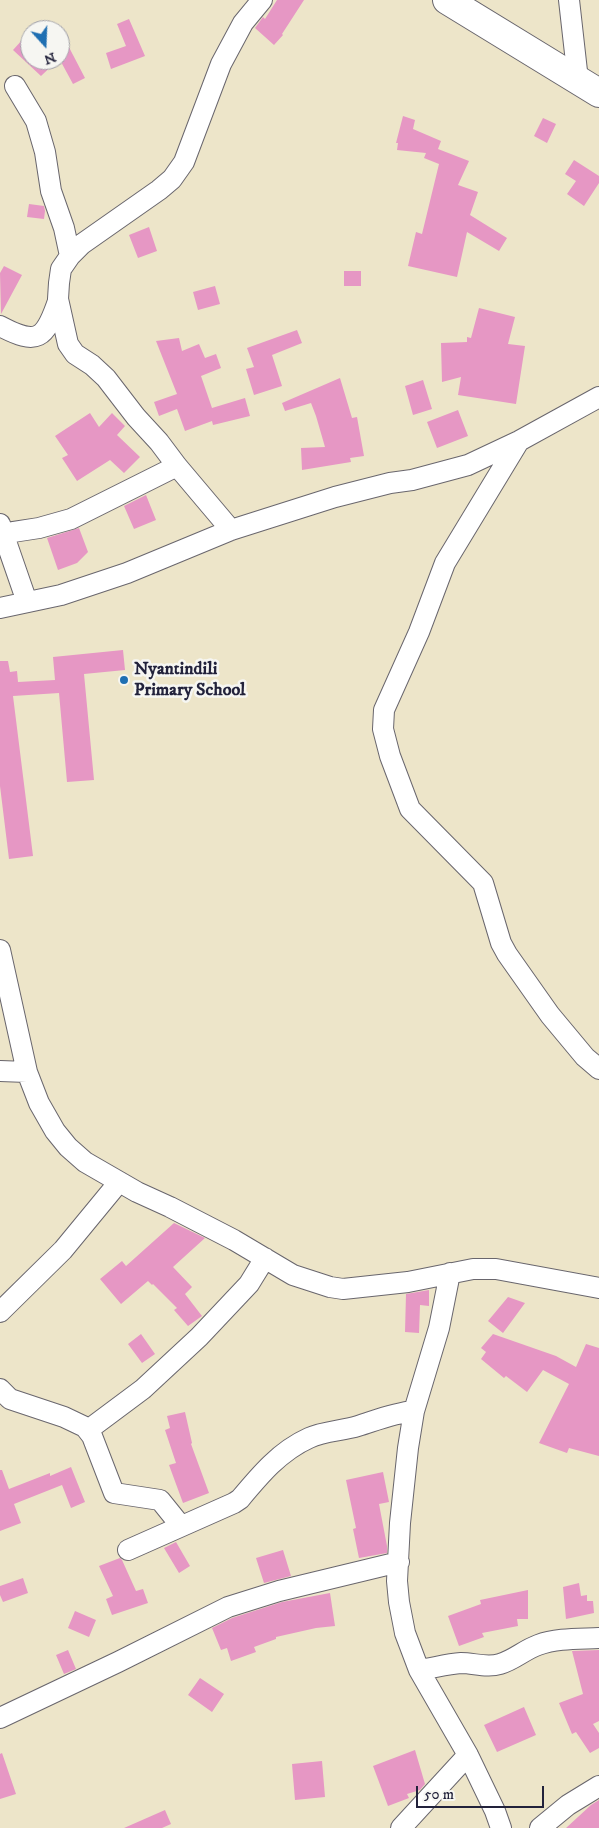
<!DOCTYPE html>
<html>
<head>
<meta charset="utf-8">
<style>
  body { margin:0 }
  #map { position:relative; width:599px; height:1828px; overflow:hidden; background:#ede5c9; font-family:"IM FELL DW Pica",serif }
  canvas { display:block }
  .north { position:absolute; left:20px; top:20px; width:50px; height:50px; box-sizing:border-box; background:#f6f6f2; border:1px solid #a1a1a9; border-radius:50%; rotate:160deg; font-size:14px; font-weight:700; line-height:20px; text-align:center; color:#22223b }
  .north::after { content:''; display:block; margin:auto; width:18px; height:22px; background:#1f6fb2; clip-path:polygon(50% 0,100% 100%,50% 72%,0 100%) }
  .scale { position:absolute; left:416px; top:1786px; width:128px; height:22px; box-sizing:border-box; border:2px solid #22223b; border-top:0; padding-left:6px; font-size:15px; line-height:18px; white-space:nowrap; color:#22223b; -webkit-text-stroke:4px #f6f6f2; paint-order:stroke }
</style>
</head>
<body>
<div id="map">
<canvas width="599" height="1828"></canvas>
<div class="north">N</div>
<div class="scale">50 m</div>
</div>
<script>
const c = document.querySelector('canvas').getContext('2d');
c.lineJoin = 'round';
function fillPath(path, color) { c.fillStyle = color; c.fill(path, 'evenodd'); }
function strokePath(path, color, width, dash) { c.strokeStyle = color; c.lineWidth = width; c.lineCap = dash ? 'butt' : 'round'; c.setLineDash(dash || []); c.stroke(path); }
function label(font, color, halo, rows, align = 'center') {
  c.font = font + ' "IM FELL DW Pica",serif'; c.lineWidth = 5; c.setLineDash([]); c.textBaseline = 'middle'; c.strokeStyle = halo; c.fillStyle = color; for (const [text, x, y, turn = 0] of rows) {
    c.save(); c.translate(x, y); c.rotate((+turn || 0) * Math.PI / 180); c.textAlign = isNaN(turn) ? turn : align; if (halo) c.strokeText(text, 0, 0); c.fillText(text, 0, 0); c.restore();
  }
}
fillPath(new Path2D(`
  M 277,0 L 304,0 L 282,34 L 283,35 L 274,45 L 255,28 L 263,17 L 265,19 Z
  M 129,19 L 145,56 L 111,69 L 106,53 L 126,46 L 117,24 Z
  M 60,30 L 85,78 L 73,84 L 60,60 Z
  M 23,39 L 30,46 L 30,60 L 58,60 L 41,76 L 13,50 Z
  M 403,116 L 415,120 L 413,129 L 441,141 L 438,149 L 469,161 L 458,185 L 478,192 L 470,215 L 507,238 L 499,251 L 467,232 L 457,277 L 408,266 L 416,232 L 422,234 L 439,164 L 424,158 L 426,153 L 397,150 L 398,143 L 396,143 Z
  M 543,118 L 556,124 L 547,143 L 534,136 Z
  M 574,160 L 599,176 L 599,183 L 584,206 L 567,194 L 576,181 L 565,174 Z
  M 29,204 L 44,206 L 45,211 L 44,219 L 27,217 Z
  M 149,227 L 157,251 L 138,258 L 129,235 Z
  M 4,266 L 22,275 L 1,314 L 0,273 Z
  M 344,271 L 361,271 L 361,286 L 344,286 Z
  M 215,286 L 220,304 L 198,310 L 193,292 Z
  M 479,308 L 515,317 L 508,344 L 525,346 L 516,404 L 458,395 L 461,377 L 442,382 L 441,343 L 467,342 L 467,337 L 471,338 Z
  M 297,330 L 302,343 L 272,355 L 282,386 L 254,395 L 246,369 L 254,367 L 247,348 Z
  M 179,338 L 182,351 L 199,344 L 205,358 L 216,354 L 221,368 L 201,376 L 212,408 L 245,398 L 250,416 L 213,425 L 212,421 L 185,431 L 177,409 L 159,416 L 154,402 L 177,394 L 156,341 Z
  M 340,378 L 352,418 L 357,417 L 364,456 L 350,458 L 351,462 L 302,470 L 301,448 L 325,447 L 316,416 L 311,403 L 285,411 L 282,403 Z
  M 423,380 L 432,409 L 413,415 L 405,386 Z
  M 458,410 L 468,436 L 437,448 L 427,422 Z
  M 90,413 L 99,427 L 112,413 L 125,426 L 117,435 L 140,457 L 124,473 L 110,460 L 77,481 L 62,458 L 68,455 L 55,436 Z
  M 146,495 L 156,520 L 134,529 L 124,506 Z
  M 79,528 L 88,552 L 77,563 L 58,570 L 47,538 Z
  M 123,650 L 125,670 L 84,674 L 94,780 L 67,782 L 59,693 L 13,696 L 33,856 L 9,859 L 0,786 L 0,661 L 8,661 L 10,672 L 17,671 L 18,682 L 55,680 L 53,657 Z
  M 174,1223 L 205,1238 L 173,1267 L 192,1287 L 185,1294 L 202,1316 L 188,1326 L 174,1310 L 177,1308 L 153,1284 L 152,1285 L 148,1281 L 121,1304 L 100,1279 L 122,1261 L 126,1266 Z
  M 429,1290 L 429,1306 L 420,1305 L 419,1333 L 405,1332 L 406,1294 Z
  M 508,1297 L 525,1303 L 503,1333 L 488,1321 Z
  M 141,1334 L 155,1354 L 142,1363 L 128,1344 Z
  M 493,1334 L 556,1356 L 576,1367 L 586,1344 L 599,1348 L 599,1456 L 569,1448 L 567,1453 L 539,1443 L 569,1384 L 543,1370 L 527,1392 L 506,1376 L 504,1378 L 481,1359 L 486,1352 L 481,1348 Z
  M 185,1412 L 192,1443 L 191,1444 L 209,1493 L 183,1503 L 169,1465 L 176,1463 L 165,1430 L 170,1428 L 167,1416 Z
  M 71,1467 L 85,1502 L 71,1508 L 62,1485 L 14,1504 L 21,1523 L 0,1531 L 0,1470 L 2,1470 L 9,1489 L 50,1473 L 50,1476 Z
  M 383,1472 L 389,1502 L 379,1504 L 387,1546 L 387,1553 L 359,1558 L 353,1529 L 356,1528 L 346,1480 Z
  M 176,1542 L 190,1566 L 179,1573 L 164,1548 Z
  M 283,1550 L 291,1576 L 264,1583 L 256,1558 Z
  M 120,1558 L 122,1560 L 136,1591 L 143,1589 L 148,1603 L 112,1615 L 106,1599 L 113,1596 L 99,1566 Z
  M 23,1578 L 28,1593 L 3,1602 L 0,1595 L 0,1586 Z
  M 579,1583 L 581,1596 L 587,1595 L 587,1601 L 593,1601 L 594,1613 L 566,1619 L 563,1587 Z
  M 528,1590 L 528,1619 L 517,1619 L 518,1626 L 482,1633 L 484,1637 L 459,1646 L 448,1616 L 481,1604 L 480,1600 Z
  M 330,1593 L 335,1626 L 316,1628 L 276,1637 L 276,1639 L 254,1647 L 256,1652 L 231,1661 L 227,1648 L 221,1650 L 212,1628 L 232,1618 L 282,1602 Z
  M 75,1611 L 96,1620 L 89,1637 L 68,1628 Z
  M 68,1650 L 76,1669 L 64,1674 L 56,1655 Z
  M 599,1650 L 599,1721 L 593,1724 L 599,1733 L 599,1748 L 590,1753 L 576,1732 L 572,1734 L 559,1703 L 583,1694 L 572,1651 Z
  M 200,1678 L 224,1694 L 212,1712 L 188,1695 Z
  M 524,1707 L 536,1735 L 497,1752 L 484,1725 Z
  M 415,1750 L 425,1784 L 420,1790 L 407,1794 L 409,1798 L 388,1806 L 373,1766 Z
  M 2,1753 L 16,1794 L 0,1799 L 0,1754 Z
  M 322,1761 L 325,1797 L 295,1800 L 292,1764 Z
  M 599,1800 L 599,1828 L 566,1828 L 591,1805 Z
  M 165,1810 L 171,1824 L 162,1828 L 124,1828 Z`), '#e697c4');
const minor = new Path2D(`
  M 569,0 L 578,80
  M 15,86 L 36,121 L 45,152 L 51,191 L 64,228 L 70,256
  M 0,326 C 38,346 45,339 58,301
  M 519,441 L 445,563 L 419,632 L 384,710 L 383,729 L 390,756 L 410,809 L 483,883 L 501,943 L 507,954 L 550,1015 L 585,1057 L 599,1069
  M 0,524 L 27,602
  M 231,530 L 177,466 L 159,442 L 136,417 L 106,378 L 92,365 L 75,354 L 68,344 L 58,299 L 59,283 L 61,269 L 70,256 L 82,244 L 159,190 L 172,179 L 184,162 L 221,64 L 243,23 L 262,0
  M 0,534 L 39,528 L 71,519 L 177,466
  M 0,608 L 61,595 L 127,573 L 231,530 L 335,497 L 390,483 L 412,480 L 468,465 L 519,441 L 599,397
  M 0,950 L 27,1072 L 39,1103 L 55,1131 L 68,1147 L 85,1162 L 137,1192 L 170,1207 L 234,1240 L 293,1275 L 330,1287 L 343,1289 L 408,1282 L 473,1269 L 496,1269 L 599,1288
  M 0,1071 L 27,1072
  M 450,1273 L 439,1328 L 414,1411 L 408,1448 L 400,1523 L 397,1581 L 399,1602 L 405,1633 L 419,1670 L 468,1755 L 495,1811 L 501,1828
  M 0,1312 L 63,1250 L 119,1182
  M 0,1389 L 10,1399 L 64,1417 L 85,1427 L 92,1436 L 114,1493 L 160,1500 L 181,1526
  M 88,1430 L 143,1389 L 199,1337 L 249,1284 L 265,1258
  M 128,1550 L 234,1503 L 240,1499 C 260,1475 280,1451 309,1438 C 324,1431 342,1431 358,1426 C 377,1420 394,1413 414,1411
  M 419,1670 C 433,1668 447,1664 461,1663 C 474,1663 487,1668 500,1664 C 514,1660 524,1650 538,1645 C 557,1638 579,1639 599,1638
  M 0,1718 L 118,1662 L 228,1607 L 279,1591 L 399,1562
  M 401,1828 L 468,1755
  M 540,1828 L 568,1805 L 599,1786`);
const secondary = new Path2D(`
  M 447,0 L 599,93`);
strokePath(minor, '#69666d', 22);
strokePath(secondary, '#69666d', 30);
strokePath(minor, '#fff', 20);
strokePath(secondary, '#fff', 28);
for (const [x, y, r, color] of [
  [124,680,5,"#1f6fb2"]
]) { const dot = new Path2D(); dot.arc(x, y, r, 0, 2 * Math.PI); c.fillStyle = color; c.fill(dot); strokePath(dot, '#f6f6f2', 2); }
label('bold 18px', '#22223b', '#f6f6f2', [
  ["Nyantindili",134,670],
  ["Primary School",134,691]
], 'left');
</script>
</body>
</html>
